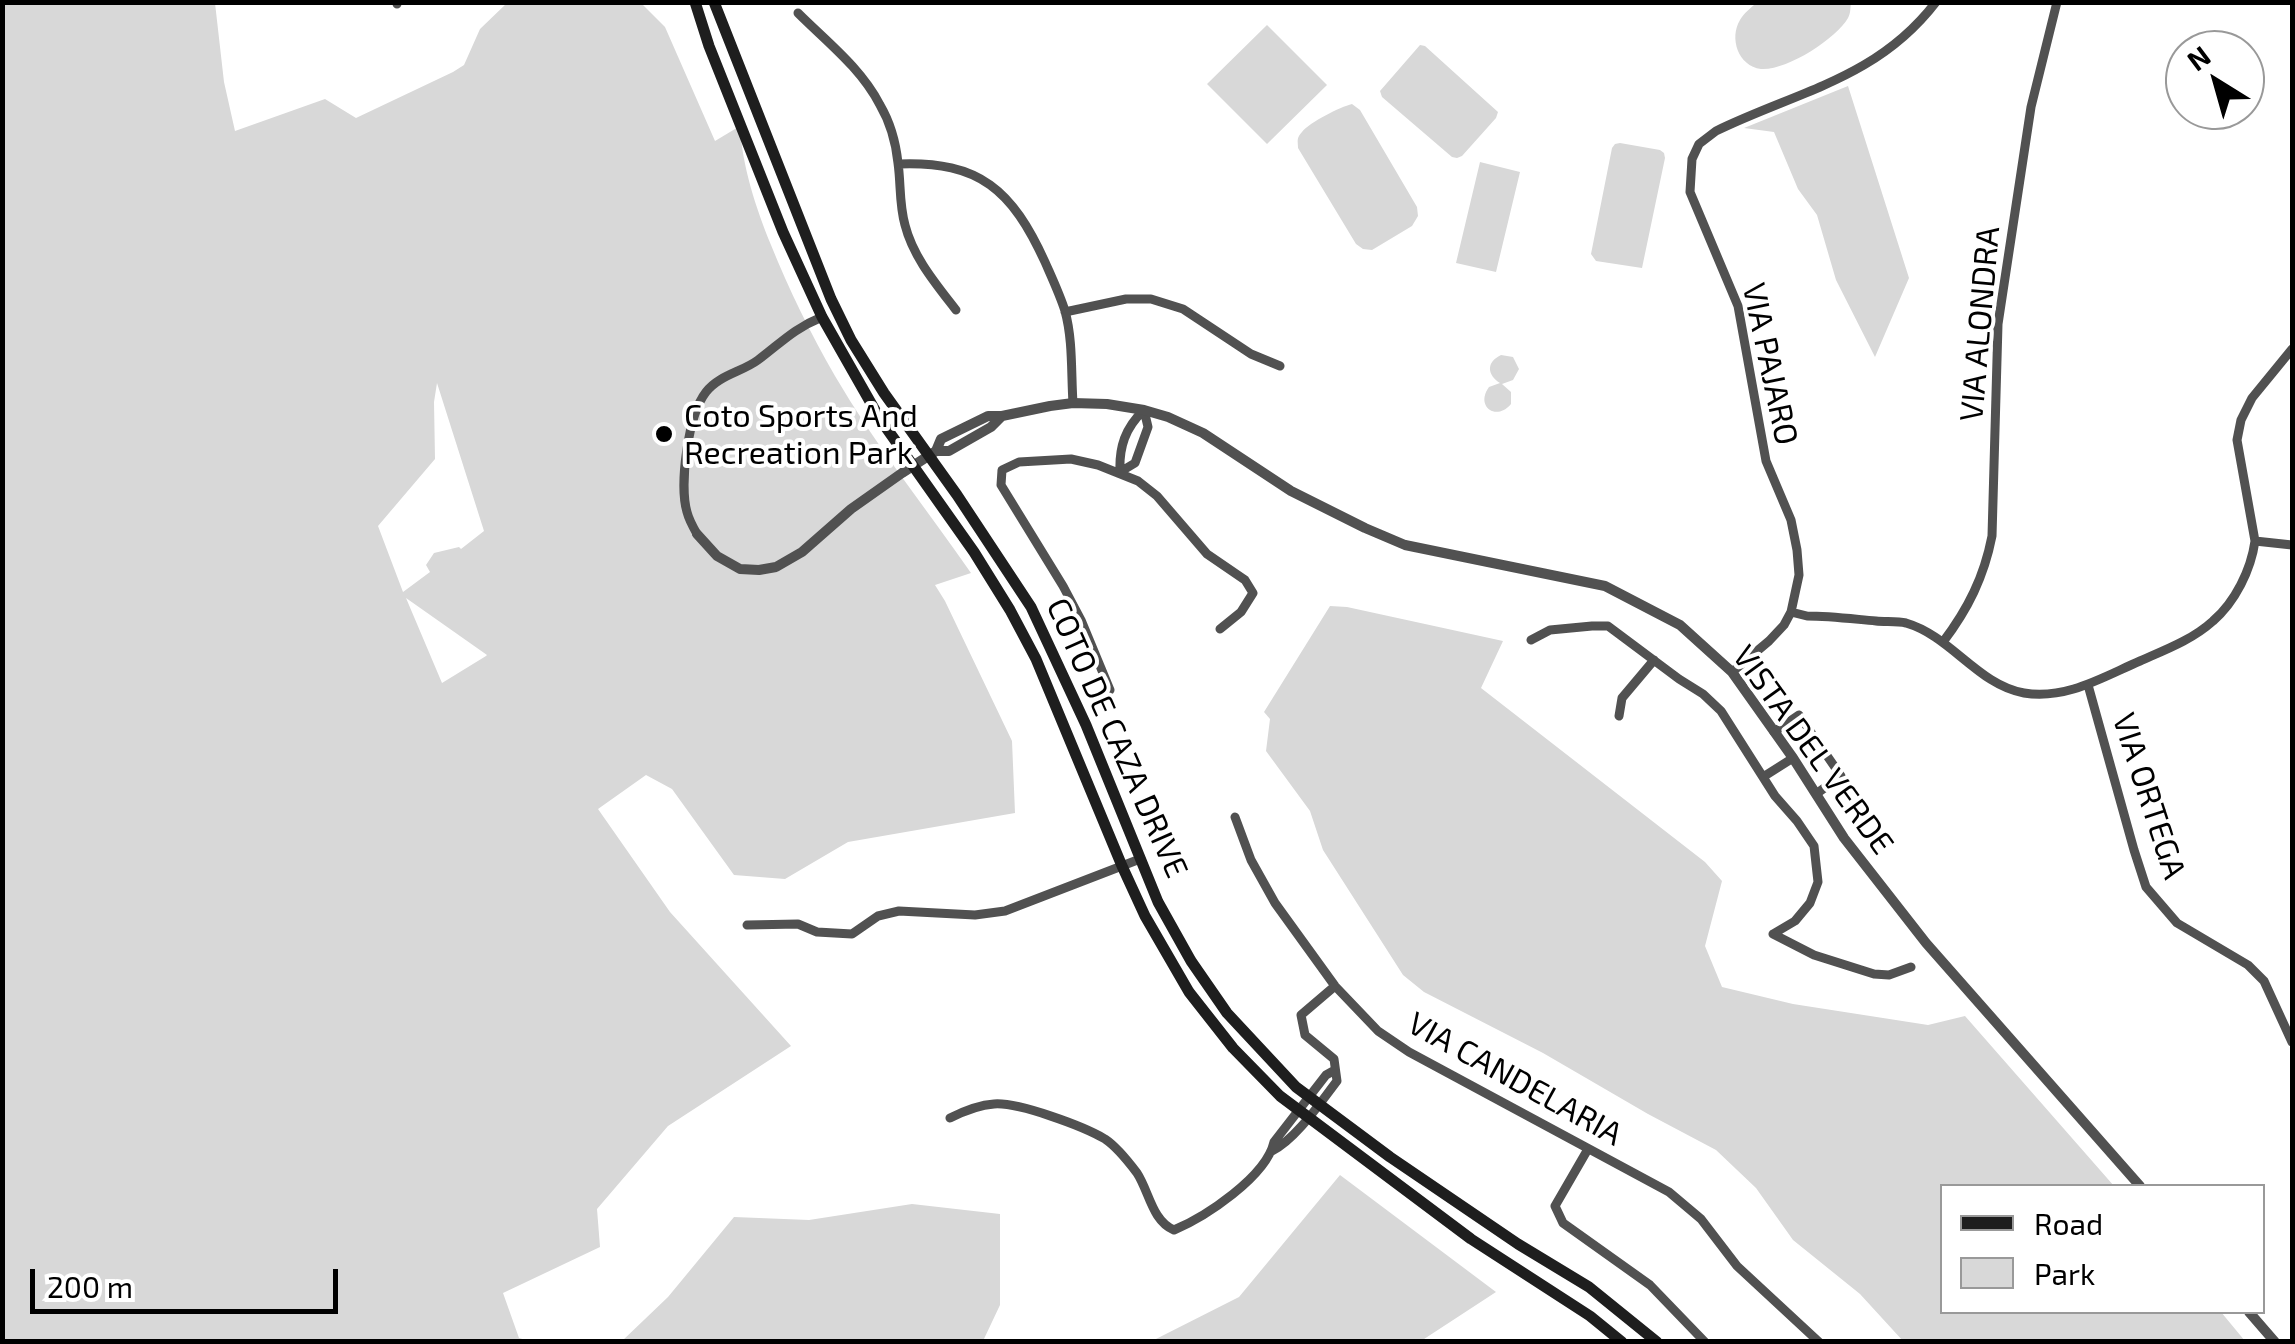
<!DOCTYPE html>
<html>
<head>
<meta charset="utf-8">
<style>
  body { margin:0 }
  #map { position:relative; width:2295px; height:1344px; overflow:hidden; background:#fff; font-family:"Exo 2",sans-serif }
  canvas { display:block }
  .frame { position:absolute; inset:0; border:5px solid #000; pointer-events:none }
  .legend { position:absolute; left:1940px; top:1184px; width:325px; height:130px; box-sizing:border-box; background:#fff; border:2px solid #999; margin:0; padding:12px 18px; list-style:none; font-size:30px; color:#000 }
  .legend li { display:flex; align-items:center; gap:20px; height:50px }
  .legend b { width:50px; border:2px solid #999 }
  .north { position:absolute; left:2165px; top:30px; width:100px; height:100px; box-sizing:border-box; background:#fff; border:2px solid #999; border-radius:50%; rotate:323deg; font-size:28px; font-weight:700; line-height:40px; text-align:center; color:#000 }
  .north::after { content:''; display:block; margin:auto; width:35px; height:45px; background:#000; clip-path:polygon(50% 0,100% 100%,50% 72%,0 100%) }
  .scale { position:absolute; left:30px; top:1269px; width:308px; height:45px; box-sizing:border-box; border:5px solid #000; border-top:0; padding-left:12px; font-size:30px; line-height:35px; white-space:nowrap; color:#000; -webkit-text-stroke:8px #fff; paint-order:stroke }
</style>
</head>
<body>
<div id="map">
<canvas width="2295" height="1344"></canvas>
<div class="frame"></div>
<ul class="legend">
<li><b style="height:12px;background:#1e1e1e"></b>Road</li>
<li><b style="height:28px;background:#d8d8d8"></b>Park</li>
</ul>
<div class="north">N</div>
<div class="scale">200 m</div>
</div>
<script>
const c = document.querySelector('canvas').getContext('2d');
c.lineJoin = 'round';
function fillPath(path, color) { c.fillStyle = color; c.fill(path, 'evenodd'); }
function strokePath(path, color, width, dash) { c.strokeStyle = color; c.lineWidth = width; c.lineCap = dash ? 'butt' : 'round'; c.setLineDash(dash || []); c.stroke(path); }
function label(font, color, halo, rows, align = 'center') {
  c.font = font + ' "Exo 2",sans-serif'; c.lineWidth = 8; c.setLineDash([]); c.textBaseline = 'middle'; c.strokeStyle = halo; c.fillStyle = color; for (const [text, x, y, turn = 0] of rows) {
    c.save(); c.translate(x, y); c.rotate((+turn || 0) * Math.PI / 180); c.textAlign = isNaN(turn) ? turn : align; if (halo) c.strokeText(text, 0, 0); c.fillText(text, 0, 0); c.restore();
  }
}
fillPath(new Path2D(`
  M 3,3 L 215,3 L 224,82 L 235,131 L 325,99 L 356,118 L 453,72 L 464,65 L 480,29 L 507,3 L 641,3 L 665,27 L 715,141 L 740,126 C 742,166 756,208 771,245 C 789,290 811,334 835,376 C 875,445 926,508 971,573 L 935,585 L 945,601 L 1012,741 L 1015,813 L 848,842 L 785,879 L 734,875 L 672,789 L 646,775 L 598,809 L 670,912 L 791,1046 L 668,1126 L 597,1209 L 600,1247 L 503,1293 L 519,1338 L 529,1341 L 3,1342 ZM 437,383 L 484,531 L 461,549 L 459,547 L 434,553 L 426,565 L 430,572 L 403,592 L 378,526 L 435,459 L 434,402 ZM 406,598 L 487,655 L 486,656 L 442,683 Z
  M 1756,3 L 1756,2 L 1851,3 C 1850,9 1851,12 1848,18 C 1836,39 1786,71 1761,69 C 1738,66 1729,38 1740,20 C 1744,13 1751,8 1756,3 Z
  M 1267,25 L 1327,85 L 1267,144 L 1207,84 Z
  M 1420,45 L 1425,46 L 1498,112 L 1496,118 L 1462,156 L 1457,158 L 1452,157 L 1382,97 L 1380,91 Z
  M 1848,86 L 1909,278 L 1875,357 L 1836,280 L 1817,215 L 1798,189 L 1774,132 L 1744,128 Z
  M 1352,104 L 1360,110 L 1417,207 L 1418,216 L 1412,226 L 1372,250 L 1363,249 L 1356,244 L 1298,148 C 1298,140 1296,139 1302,132 C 1310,122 1340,107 1352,104 Z
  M 1620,143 L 1660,150 L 1664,153 L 1665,158 L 1642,268 L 1596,261 L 1591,254 L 1612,148 L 1615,144 Z
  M 1480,162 L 1520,172 L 1496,272 L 1456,263 Z
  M 1501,355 L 1513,357 L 1519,369 L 1513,380 L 1502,384 L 1511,392 L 1511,404 C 1496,422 1475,406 1489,387 L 1500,383 C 1487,375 1486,362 1501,355 Z
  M 1330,606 L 1347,607 L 1503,641 L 1481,688 L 1705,862 L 1722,881 L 1705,946 L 1722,987 L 1793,1004 L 1928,1025 L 1965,1016 L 2114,1186 L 1942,1186 L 1942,1312 L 2221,1312 L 2245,1341 L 1903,1341 L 1860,1294 L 1793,1240 L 1756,1188 L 1716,1150 L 1648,1114 L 1543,1053 L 1424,992 L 1403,975 L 1323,850 L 1310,811 L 1266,751 L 1270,719 L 1264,712 Z
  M 1340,1175 L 1496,1292 L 1421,1341 L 1152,1341 L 1239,1297 Z
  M 912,1204 L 1000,1214 L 1000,1305 L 983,1341 L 622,1341 L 668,1297 L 734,1217 L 809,1220 Z`), '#d8d8d8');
strokePath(new Path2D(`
  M 397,4 L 397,2
  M 798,13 C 827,42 861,68 880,105 C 890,122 896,144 898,163 C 901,184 899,204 905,225 C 913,257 936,284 956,310
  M 899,164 C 980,161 1012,190 1045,262 C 1052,278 1060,295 1065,311 C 1073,340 1071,373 1073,403
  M 1065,312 L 1126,299 L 1151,299 L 1183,309 L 1251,354 L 1280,366
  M 1144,410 L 1148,427 L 1135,463 L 1120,472 C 1119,447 1125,428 1144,410 Z
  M 697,534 C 693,527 689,520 687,512 C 679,485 688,415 706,392 C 719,375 742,372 758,360 C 782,342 793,329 822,317
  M 2255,541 L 2292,545
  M 1791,612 L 1807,616 C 1830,616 1853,619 1876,621 C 1885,622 1897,621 1906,623 C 1951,636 1978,685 2024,693 C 2066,700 2103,677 2140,661 C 2165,650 2192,640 2213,621 C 2235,602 2251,570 2255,541 L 2237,440 L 2241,420 L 2252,398 L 2292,349
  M 1531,640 L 1550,630 L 1592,626 L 1608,626 L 1679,679 L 1703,694 L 1721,711 L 1775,796 L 1797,821 L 1814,846 L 1818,882 L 1810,903 L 1795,921 L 1773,934
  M 1943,642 C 1968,609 1984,577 1992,536 L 1998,324 L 2031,107 L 2057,2
  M 1732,672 L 1769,641 L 1784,625 L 1791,612 L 1799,575 L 1797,550 L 1791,520 L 1766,461 L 1738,306 L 1690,192 L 1692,159 L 1699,144 L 1716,131 C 1798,91 1877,79 1936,2
  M 2088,685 L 2134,850 L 2146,887 L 2177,923 L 2248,965 L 2264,981 L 2292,1042
  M 1110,690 L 1081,620 L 1063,586 L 1001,485 L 1002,470 L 1019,462 L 1071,459 L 1098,465 L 1138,481 L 1157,496 L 1207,554 L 1245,580 L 1253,593 L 1241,612 L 1220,629
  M 1619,716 L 1622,698 L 1654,660
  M 1774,732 L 1799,715 L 1841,776 L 1816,794
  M 1763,777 L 1793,758
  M 1235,817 L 1251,860 L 1275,903 L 1335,986 L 1378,1031 L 1409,1052 L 1669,1192 L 1701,1219 L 1737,1266 L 1819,1342
  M 747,925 L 798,924 L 817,932 L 852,934 L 878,916 L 899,911 L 975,915 L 1005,911 L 1140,859
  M 1773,934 L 1814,955 L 1874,974 L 1889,975 L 1911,967
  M 950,1118 C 964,1111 978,1105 994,1104 C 1018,1102 1083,1126 1105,1139 C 1117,1147 1128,1161 1137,1173 C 1149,1191 1152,1221 1174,1230 C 1205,1217 1266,1177 1274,1142 L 1326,1075 L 1335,1070
  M 1588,1149 L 1555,1206 L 1563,1223 L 1650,1285 L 1705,1342
  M 1272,1151 C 1296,1139 1320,1103 1337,1081 L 1334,1059 L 1305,1035 L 1301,1015 L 1335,986`), '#515151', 9);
strokePath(new Path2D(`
  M 936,451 L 941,439 L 988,416 L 1002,416 L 1050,406 L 1073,403 L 1107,404 L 1144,410 L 1168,417 L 1203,433 L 1291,491 L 1365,528 L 1405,545 L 1605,586 L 1680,625 L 1732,672 L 1793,758 L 1844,838 L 1926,943 L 2140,1186
  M 697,534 L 717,556 L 740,569 L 759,570 L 776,567 L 802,552 L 851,509 L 902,473 L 936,451 L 949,451 L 991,427 L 1002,416
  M 2249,1312 L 2275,1342`), '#515151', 10);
strokePath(new Path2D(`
  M 695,2 L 709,46 L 783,232 L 822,317 L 880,419 L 974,552 L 1010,610 L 1036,659 L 1122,866 L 1145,916 L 1189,992 L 1233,1048 L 1280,1096 L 1471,1239 L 1590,1316 L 1622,1342
  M 714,2 L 831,299 L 851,340 L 884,393 L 957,495 L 1031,607 L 1086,725 L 1158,902 L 1191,961 L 1227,1013 L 1296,1087 L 1390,1157 L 1518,1244 L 1589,1287 L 1657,1342`), '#1e1e1e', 11);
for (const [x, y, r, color] of [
  [664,434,10,"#000"]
]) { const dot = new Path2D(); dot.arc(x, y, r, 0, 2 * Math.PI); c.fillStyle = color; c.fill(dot); strokePath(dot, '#fff', 4); }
label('32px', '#000', '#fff', [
  ["VIA ALONDRA",1980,324,-85],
  ["VIA PAJARO",1770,364,78],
  ["COTO DE CAZA DRIVE",1117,738,66],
  ["VISTA DEL VERDE",1813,750,54],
  ["VIA ORTEGA",2149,796,72],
  ["VIA CANDELARIA",1515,1079,29]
]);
label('32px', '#000', '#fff', [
  ["Coto Sports And",684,416],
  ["Recreation Park",684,453]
], 'left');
</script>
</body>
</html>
